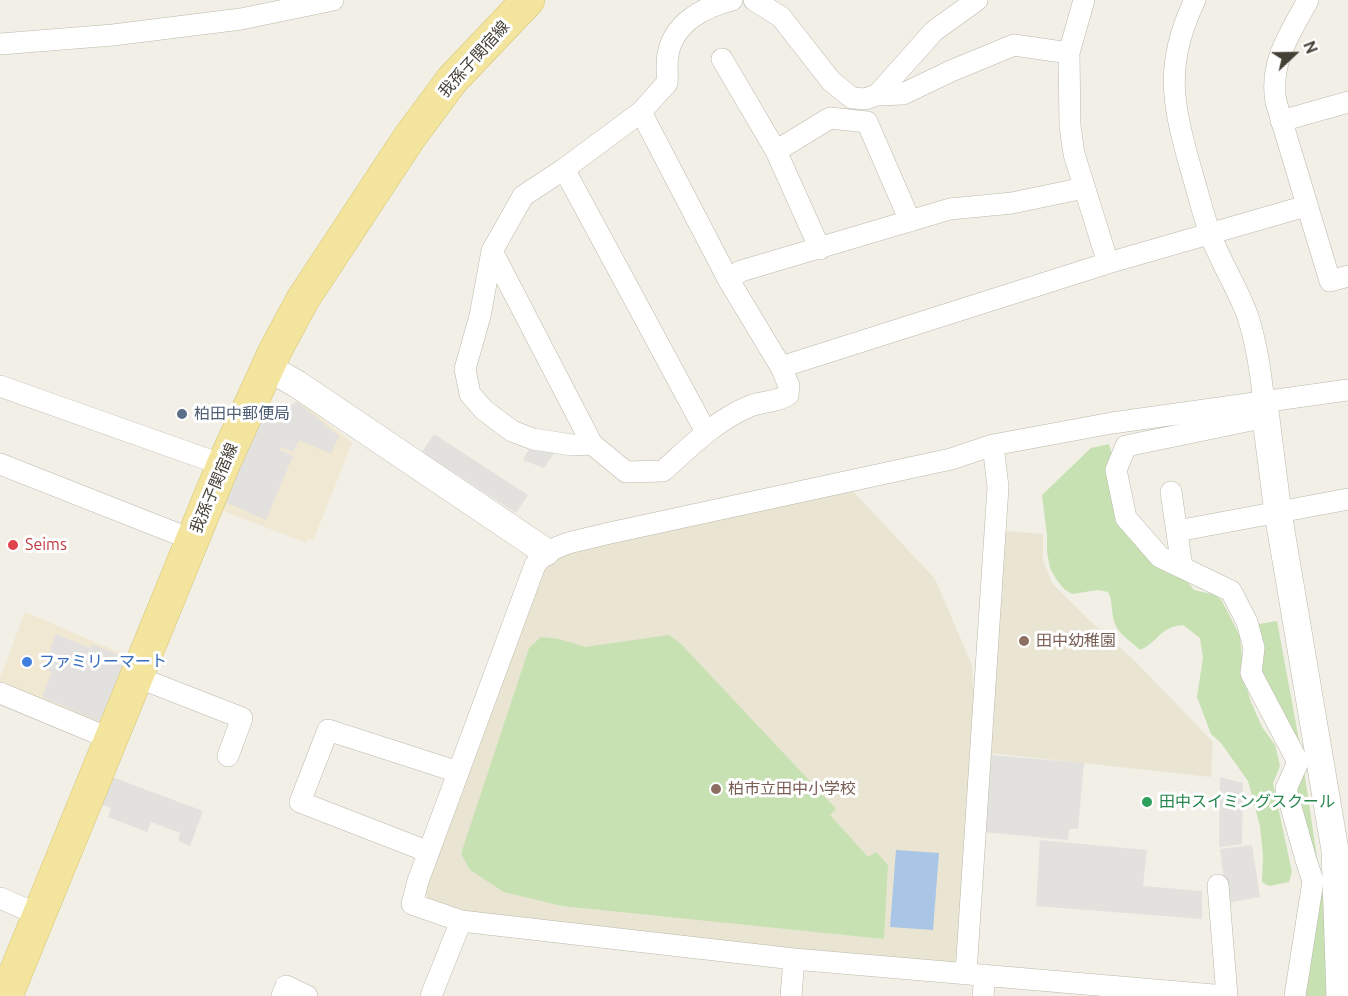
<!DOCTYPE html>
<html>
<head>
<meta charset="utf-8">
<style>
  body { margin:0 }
  #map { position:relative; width:1348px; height:996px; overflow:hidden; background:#f1efe6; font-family:Ubuntu,sans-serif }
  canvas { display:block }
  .north { position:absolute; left:1264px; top:24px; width:60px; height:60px; -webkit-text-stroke:4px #fff; paint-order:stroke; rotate:68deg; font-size:16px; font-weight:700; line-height:24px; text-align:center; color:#434036 }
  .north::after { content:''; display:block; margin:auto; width:21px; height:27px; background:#434036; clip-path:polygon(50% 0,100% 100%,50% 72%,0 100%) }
</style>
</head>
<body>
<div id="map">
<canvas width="1348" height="996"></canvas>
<div class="north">N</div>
</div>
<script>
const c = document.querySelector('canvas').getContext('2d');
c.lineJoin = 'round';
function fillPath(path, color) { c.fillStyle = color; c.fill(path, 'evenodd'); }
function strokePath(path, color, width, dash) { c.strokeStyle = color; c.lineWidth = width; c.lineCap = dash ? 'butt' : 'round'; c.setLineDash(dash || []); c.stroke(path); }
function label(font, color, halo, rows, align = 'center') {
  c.font = font + ' Ubuntu,"Noto Sans JP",sans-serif'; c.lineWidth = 6; c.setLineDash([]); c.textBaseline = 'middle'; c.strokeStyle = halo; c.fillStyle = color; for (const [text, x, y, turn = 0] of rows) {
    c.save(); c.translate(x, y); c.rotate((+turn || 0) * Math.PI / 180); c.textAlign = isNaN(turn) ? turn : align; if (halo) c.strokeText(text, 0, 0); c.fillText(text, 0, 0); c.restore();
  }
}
fillPath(new Path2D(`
  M 298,399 L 352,443 L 313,541 L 309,538 L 306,543 L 221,510 L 264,409 L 269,411 L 277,409 L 293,404 Z
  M 25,612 L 130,657 L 102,728 L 0,688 L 0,678 Z`), '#f1e8d3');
fillPath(new Path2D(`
  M 850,488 L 935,579 L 972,665 L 973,688 L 980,689 L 960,959 L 946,965 L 468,913 L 429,900 L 424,889 L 526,598 L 550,559 L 570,551 Z
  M 1005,531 L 1043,534 L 1043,560 L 1052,583 L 1088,619 L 1132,658 L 1213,742 L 1211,777 L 991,753 Z`), '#e9e5d2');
fillPath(new Path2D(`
  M 1109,444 L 1139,548 L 1167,573 L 1187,581 L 1194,590 L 1215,595 L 1222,601 L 1240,636 L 1244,679 L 1251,702 L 1262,727 L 1275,745 L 1280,766 L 1273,783 L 1292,872 L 1289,882 L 1269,886 L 1262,882 L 1263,855 L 1260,826 L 1248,781 L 1221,743 L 1211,734 L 1197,697 L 1203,658 L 1200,638 L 1183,625 C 1159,627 1160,641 1140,650 C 1131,641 1117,634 1114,621 C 1111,611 1113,601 1108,592 L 1098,590 L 1072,594 L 1064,589 L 1056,579 L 1050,568 L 1047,552 L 1047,535 L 1042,495 L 1091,448 Z
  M 1277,621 L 1301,751 L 1257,671 L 1253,625 Z
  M 669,635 L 682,645 L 836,809 L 830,815 L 868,857 L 876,852 L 888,865 L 884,939 L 562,906 L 504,892 L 470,870 L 461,854 L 529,648 L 541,637 L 559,639 L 585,647 Z
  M 1304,770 L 1319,871 L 1290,789 Z
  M 1323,895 L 1327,996 L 1299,996 L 1315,896 Z`), '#c7e1b3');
fillPath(new Path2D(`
  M 298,402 L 339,436 L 331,454 L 299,440 L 293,452 L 281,447 L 280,450 L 293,456 L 266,520 L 225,502 L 264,411 L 271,413 Z
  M 434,434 L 528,495 L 516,513 L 422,452 Z
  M 529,449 L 555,452 L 544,468 L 523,460 Z
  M 56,634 L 90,648 L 92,644 L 126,658 L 100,722 L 42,697 L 52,672 L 44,668 Z
  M 990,755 L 1084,763 L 1078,829 L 1069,829 L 1068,840 L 983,832 Z
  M 112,777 L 203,811 L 190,846 L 178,841 L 180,833 L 151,822 L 147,832 L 108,817 L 111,808 L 102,805 Z
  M 1220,777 L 1243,783 L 1242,844 L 1219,847 Z
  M 1040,840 L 1147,850 L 1143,886 L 1202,891 L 1202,919 L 1036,906 Z
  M 1252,845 L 1260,897 L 1227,903 L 1220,849 Z`), '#e3e1de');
fillPath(new Path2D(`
  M 896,850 L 939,853 L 933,930 L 890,927 Z`), '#a9c6e7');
const minor = new Path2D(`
  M 754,0 L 781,17 L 831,81 L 852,98 L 865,99 L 877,95 L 903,94 L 951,71 L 1014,45 L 1069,53
  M 1084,0 L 1069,53 L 1070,126 L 1074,154 L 1108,263
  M 1195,0 C 1163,66 1173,106 1192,173 C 1198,193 1203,214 1210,234 C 1221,263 1238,289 1248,317 C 1257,345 1261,374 1264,403
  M 1308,0 C 1290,34 1269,62 1276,102 L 1330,281 L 1348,276
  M 0,44 L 113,35 L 241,19 L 333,0
  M 722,59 L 776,151 L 820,249
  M 877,95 L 934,31 L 977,0
  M 641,112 L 667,83 C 668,74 666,64 668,55 C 673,23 704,7 732,0
  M 1281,121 L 1348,102
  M 776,151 L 830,118 L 867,122 L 910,221
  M 564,169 L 706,432
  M 492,251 L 592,444 L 626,472 L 663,471 C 689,448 715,421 748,407 C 761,401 775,403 788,395 L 789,386 L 781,367 L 728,279 L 641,112 L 564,169 L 523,196 L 492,251 L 480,316 L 465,369 L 470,394 L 484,410 L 512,431 L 533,439 L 572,445 L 592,444
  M 728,279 L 741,271 L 950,209 L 1012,203 L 1084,188
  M 781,367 L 1108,263 L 1306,206
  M 0,386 L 223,465
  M 1266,417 L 1126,446 L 1116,470 L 1126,518 L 1160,557 L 1231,591 L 1247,622 L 1254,648 L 1251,673 L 1298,762 L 1286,789 L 1306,860 L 1313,881 L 1295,996
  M 0,464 L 193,540
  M 1171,492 L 1182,567
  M 1177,531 L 1348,499
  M 137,677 L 242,718 L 228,756
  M 0,693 L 111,739
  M 429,852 L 300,802 L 328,730 L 458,772
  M 1218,885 L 1227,996
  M 0,898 L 39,915
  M 966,973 L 998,487 L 993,445
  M 282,996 L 286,986 L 307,996
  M 431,996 L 461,921
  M 791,996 L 794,959
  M 983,996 L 985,975
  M 1225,996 L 794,959 L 461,921 L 412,904 L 418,881 L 535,565 L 546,552 L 568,543 L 610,533 L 951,459 L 993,445 L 1112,423 L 1348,390`);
const tertiary = new Path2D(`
  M 267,367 L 297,384 L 546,552
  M 1264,403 L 1278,513 L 1335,850 L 1340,996`);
const primary = new Path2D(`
  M 6,996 L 223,465 L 275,351 L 303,299 L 409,138 L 452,80 L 528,0`);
strokePath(minor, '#bbb8aa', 22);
strokePath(tertiary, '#bbb8aa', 28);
strokePath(primary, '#d6c470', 34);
strokePath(minor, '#fff', 21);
strokePath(tertiary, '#fff', 27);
strokePath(primary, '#f3e59e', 33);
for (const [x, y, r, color] of [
  [182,414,6,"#5c6f8a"],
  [13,545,6,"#e0444e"],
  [1024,641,6,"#8d6e63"],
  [27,662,6,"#3f7fe0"],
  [716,789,6,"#8d6e63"],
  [1147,802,6,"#2e9e5b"]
]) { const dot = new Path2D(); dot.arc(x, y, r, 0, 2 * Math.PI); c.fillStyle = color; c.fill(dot); strokePath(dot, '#fff', 2); }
label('16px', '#434036', '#fff', [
  ["我孫子関宿線",474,59,-48],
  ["我孫子関宿線",214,488,-67]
]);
label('16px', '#4e5e75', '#fff', [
  ["柏田中郵便局",194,414]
], 'left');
label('16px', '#be3a42', '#fff', [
  ["Seims",25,545]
], 'left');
label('16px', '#785e54', '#fff', [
  ["田中幼稚園",1036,641],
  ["柏市立田中小学校",728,789]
], 'left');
label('16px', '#366cbe', '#fff', [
  ["ファミリーマート",39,662]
], 'left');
label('16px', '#27864d', '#fff', [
  ["田中スイミングスクール",1159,802]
], 'left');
</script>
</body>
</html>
